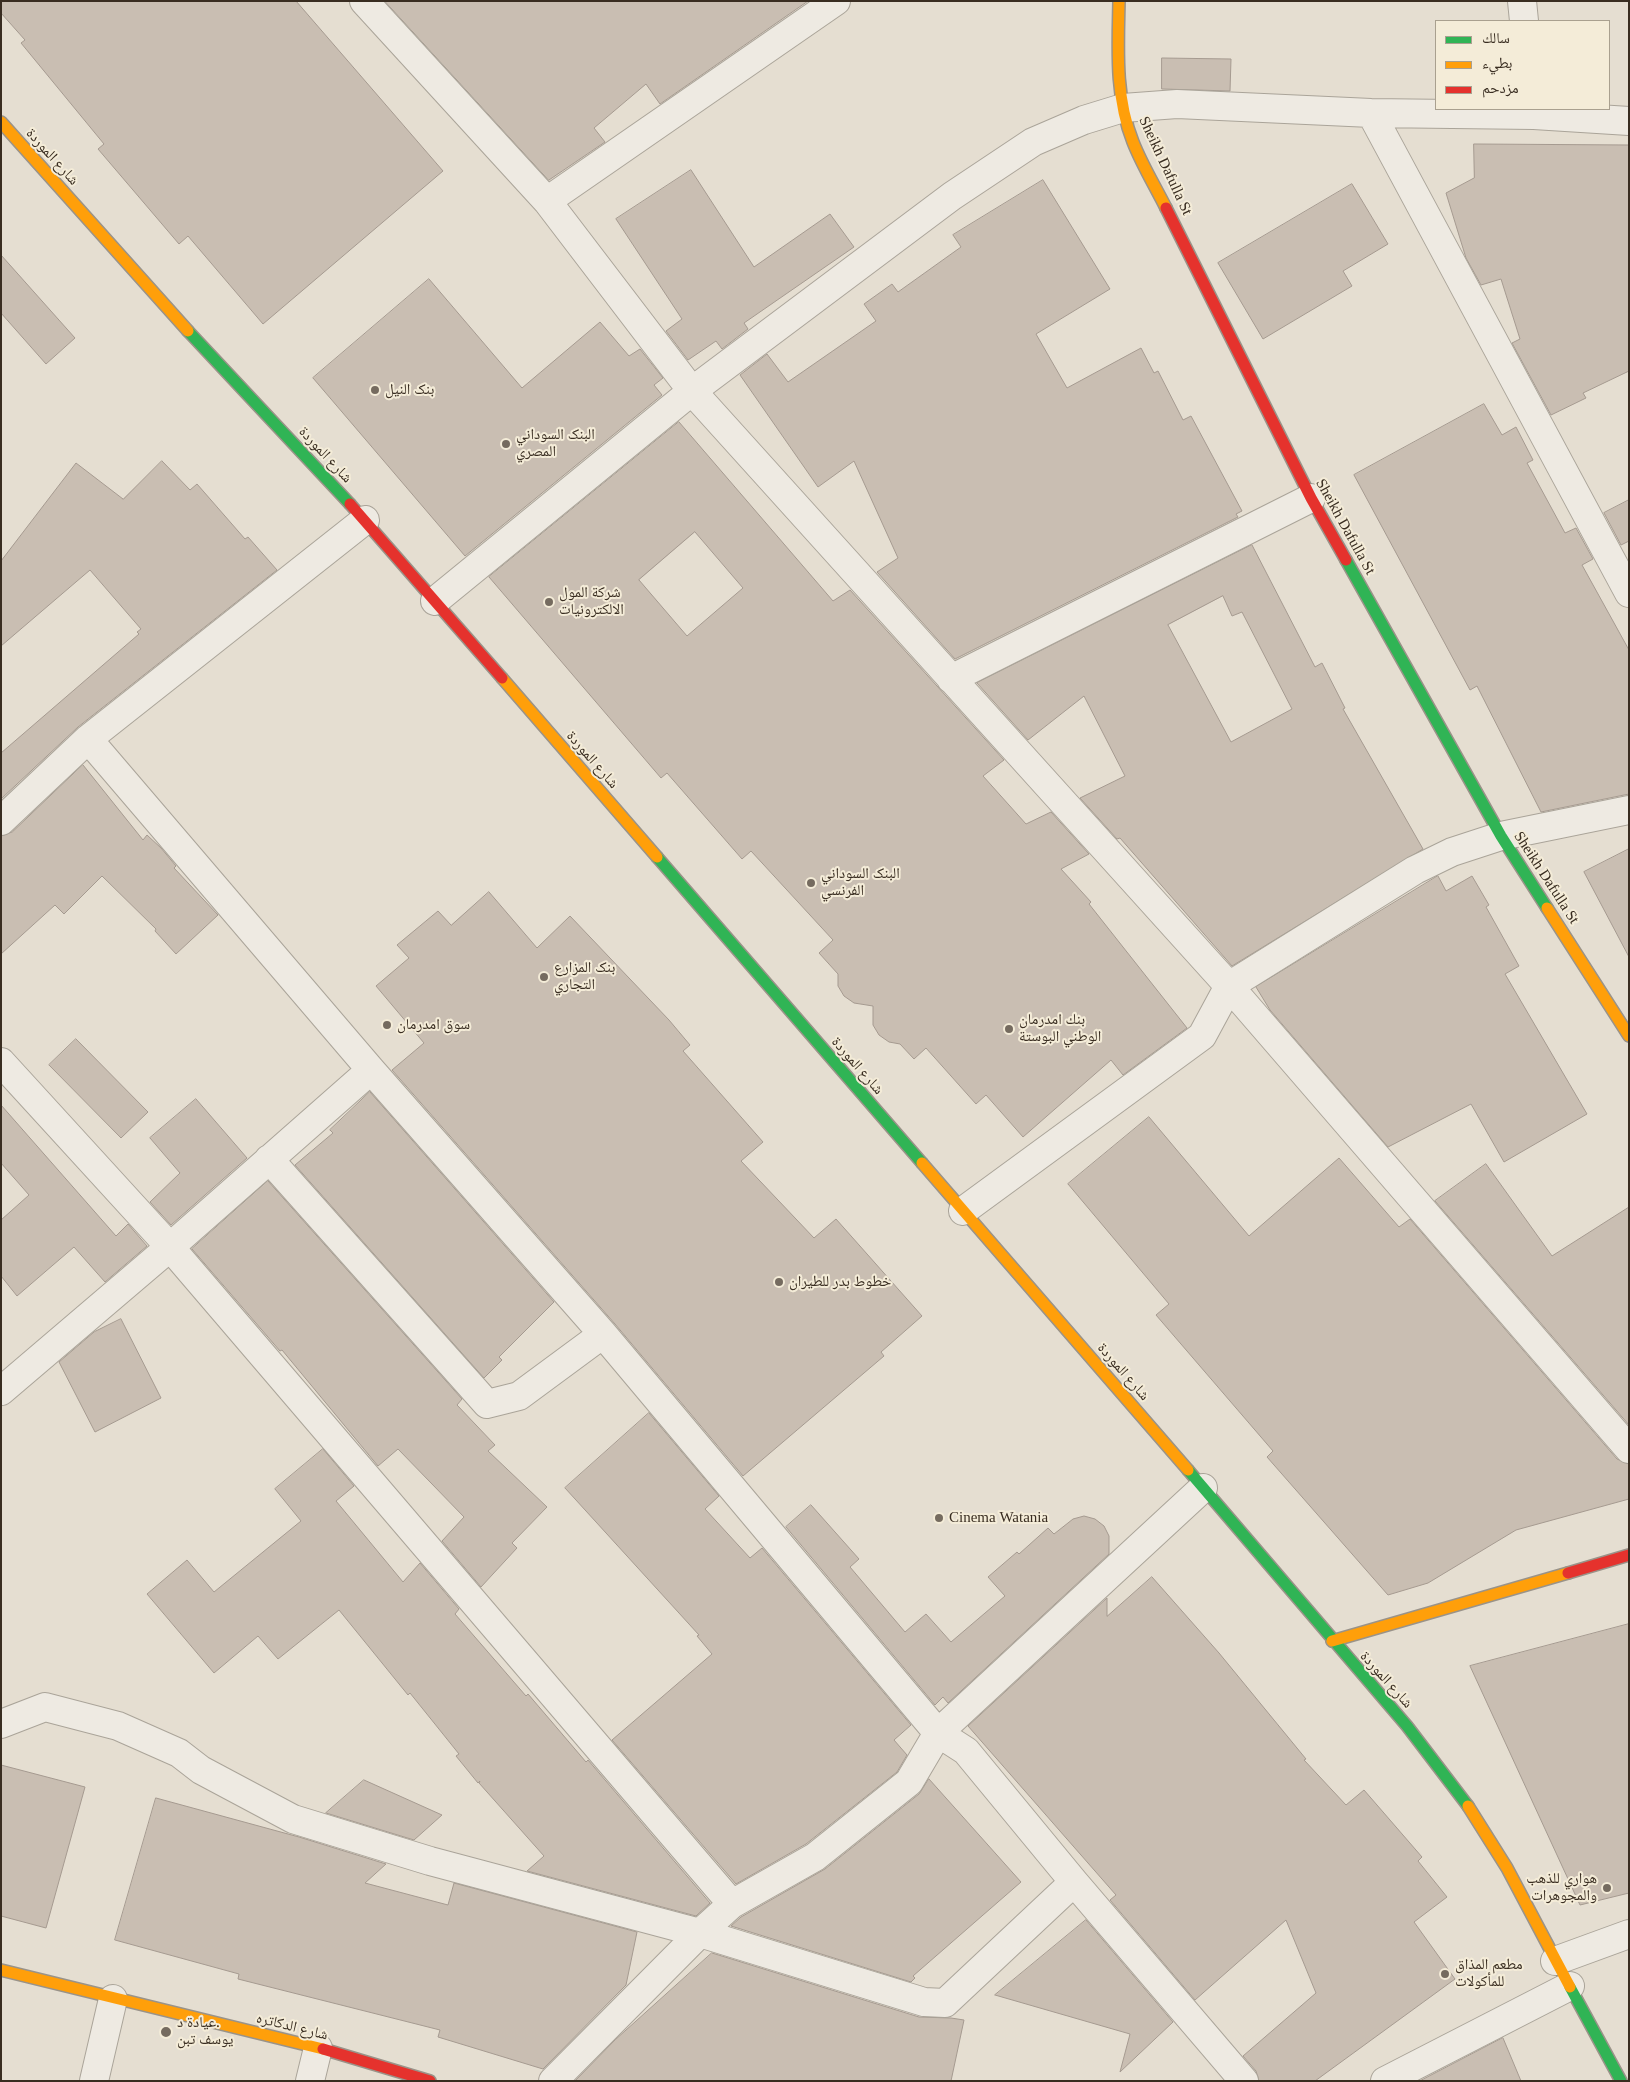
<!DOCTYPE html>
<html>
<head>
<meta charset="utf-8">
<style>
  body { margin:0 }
  #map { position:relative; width:1630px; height:2082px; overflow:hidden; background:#e5ded1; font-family:"Times New Roman","Noto Naskh Arabic",serif }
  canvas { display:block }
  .frame { position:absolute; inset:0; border:2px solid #392d21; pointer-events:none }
  .legend { position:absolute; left:1435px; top:20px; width:175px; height:90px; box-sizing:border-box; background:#f4ecd8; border:1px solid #a9a08f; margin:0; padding:6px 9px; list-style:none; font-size:15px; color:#392d21 }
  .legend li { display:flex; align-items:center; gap:10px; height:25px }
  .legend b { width:25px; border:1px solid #a9a08f }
</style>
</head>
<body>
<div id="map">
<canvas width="1630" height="2082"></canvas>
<div class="frame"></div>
<ul class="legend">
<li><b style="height:6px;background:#30b455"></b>سالك</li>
<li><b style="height:6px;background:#ff9f0a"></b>بطيء</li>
<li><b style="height:6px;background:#e5322d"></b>مزدحم</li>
</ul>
</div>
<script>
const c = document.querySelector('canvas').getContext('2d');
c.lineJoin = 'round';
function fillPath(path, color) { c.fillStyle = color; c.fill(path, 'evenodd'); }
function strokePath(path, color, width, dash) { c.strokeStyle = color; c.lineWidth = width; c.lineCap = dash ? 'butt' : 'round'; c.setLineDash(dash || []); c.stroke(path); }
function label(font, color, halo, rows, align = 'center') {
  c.font = font + ' "Times New Roman","Noto Naskh Arabic",serif'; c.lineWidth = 4; c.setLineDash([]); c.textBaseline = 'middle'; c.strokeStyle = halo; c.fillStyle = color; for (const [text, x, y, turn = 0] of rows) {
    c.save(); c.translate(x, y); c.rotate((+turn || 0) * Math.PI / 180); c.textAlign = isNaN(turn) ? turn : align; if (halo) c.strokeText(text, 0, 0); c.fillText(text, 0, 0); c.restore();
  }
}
const building = new Path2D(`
  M 1,1 L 296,1 L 443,171 L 263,324 L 188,236 L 179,244 L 98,149 L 104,144 L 21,43 L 25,40 L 1,13 Z
  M 385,1 L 808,1 L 660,104 L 646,84 L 594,128 L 605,142 L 549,180 Z
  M 1162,58 L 1231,59 L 1230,91 L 1162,89 Z
  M 1474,144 L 1629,145 L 1629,371 L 1583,393 L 1586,398 L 1551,415 L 1512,343 L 1520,339 L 1501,279 L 1481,285 L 1466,258 L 1446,193 L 1474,178 Z
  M 691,170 L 754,267 L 830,214 L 854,247 L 744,323 L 748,329 L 722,349 L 716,341 L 688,360 L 666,331 L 682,319 L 616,219 Z
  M 1043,180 L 1110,289 L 1036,334 L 1067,388 L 1141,348 L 1154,373 L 1158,371 L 1183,420 L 1191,416 L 1242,511 L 1236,514 L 1238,517 L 955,659 L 877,572 L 898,558 L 854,461 L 818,487 L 740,375 L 767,354 L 788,382 L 876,321 L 864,304 L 892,284 L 898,292 L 961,247 L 953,235 Z
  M 1352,184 L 1388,244 L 1343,271 L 1352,286 L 1263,339 L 1218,263 Z
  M 1,255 L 75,338 L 46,364 L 1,313 Z
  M 429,279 L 522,388 L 600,322 L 629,356 L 640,349 L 663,378 L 654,385 L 662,395 L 465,556 L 313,378 Z
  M 1484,404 L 1502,435 L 1516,427 L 1533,460 L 1527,463 L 1565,533 L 1576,528 L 1593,559 L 1582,565 L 1629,650 L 1629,794 L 1541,812 L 1477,686 L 1470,690 L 1354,475 Z
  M 679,422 L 833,601 L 850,590 L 1004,760 L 983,776 L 1026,824 L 1051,812 L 1089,854 L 1061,869 L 1091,902 L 1089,904 L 1187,1028 L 1123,1075 L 1111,1060 L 1023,1137 L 986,1095 L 976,1104 L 926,1048 L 914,1059 L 900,1044 L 889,1042 L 879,1035 L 873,1025 L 873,1006 L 854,1003 L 844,996 L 838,986 L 838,974 L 819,953 L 833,940 L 751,851 L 742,859 L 667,773 L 661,778 L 489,577 ZM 695,532 L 743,588 L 687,636 L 639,580 Z
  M 162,461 L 190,490 L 197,484 L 245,539 L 248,537 L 277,570 L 78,727 L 1,799 L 1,753 L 139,634 L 137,632 L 141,629 L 90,570 L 1,646 L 1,561 L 76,463 L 123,499 Z
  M 1629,500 L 1629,541 L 1621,545 L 1604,513 Z
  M 1252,545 L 1315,667 L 1322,663 L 1345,708 L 1343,709 L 1423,849 L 1232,966 L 1120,838 L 1117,839 L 1080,798 L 1125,776 L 1084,696 L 1028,740 L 977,683 ZM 1223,596 L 1232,616 L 1242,612 L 1292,709 L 1231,742 L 1168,625 Z
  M 83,765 L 143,840 L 147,835 L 161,848 L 176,866 L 174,868 L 218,915 L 176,954 L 155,931 L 156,929 L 102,876 L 64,914 L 55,905 L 1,954 L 1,836 L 12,832 Z
  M 1629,849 L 1629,957 L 1584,872 Z
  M 1438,876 L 1446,891 L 1472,876 L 1489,905 L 1486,907 L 1519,966 L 1505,974 L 1587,1114 L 1504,1162 L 1471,1104 L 1388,1147 L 1270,1010 L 1256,987 Z
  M 489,892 L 537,948 L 570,916 L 669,1020 L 690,1045 L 683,1051 L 763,1142 L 741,1161 L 814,1238 L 836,1219 L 922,1316 L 881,1352 L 884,1356 L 743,1476 L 615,1324 L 392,1070 L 424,1043 L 376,986 L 409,958 L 397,945 L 438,911 L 451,925 Z
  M 76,1039 L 148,1112 L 121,1138 L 49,1065 Z
  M 370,1092 L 554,1302 L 499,1357 L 502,1360 L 484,1378 L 295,1165 L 333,1133 L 330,1130 Z
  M 196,1099 L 247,1158 L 171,1225 L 150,1202 L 180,1173 L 150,1138 Z
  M 1,1105 L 116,1236 L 128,1224 L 147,1246 L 105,1282 L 74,1247 L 17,1296 L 1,1276 L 1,1220 L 29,1195 L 1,1163 Z
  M 1149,1117 L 1249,1236 L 1339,1158 L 1399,1227 L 1410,1219 L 1617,1459 L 1629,1464 L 1629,1499 L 1516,1530 L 1428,1583 L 1388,1595 L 1267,1457 L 1273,1451 L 1156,1315 L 1169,1304 L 1068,1184 Z
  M 1486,1164 L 1552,1256 L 1629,1207 L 1629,1425 L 1435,1201 Z
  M 268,1181 L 462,1399 L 457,1405 L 495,1445 L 488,1451 L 547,1507 L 512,1543 L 517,1548 L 481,1587 L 442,1541 L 464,1517 L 398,1449 L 378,1466 L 282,1350 L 280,1351 L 192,1249 Z
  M 121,1319 L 161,1398 L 95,1432 L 59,1362 L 94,1332 Z
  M 649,1413 L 719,1496 L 705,1509 L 750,1558 L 762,1548 L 911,1725 L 894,1740 L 907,1755 L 897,1772 L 806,1844 L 736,1884 L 612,1740 L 712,1654 L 697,1636 L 699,1635 L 565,1488 Z
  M 323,1449 L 354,1486 L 336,1501 L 403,1582 L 420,1563 L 459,1609 L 455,1614 L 526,1696 L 528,1694 L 586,1762 L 588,1760 L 710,1903 L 696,1916 L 527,1871 L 544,1856 L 479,1783 L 480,1781 L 478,1783 L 456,1756 L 459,1754 L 410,1693 L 408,1695 L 339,1610 L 278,1659 L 258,1636 L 214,1673 L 147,1594 L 187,1560 L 214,1592 L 301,1521 L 275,1489 Z
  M 811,1505 L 859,1559 L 850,1567 L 905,1632 L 926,1614 L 951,1642 L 1005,1596 L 988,1577 L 1017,1552 L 1019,1554 L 1048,1528 L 1054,1534 L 1073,1519 L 1084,1516 L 1095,1519 L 1104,1526 L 1109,1536 L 1109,1554 L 948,1703 L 943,1697 L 935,1705 L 786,1527 Z
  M 1152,1577 L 1219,1653 L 1306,1759 L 1304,1760 L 1346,1805 L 1364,1790 L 1422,1857 L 1418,1861 L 1447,1897 L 1414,1922 L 1455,1979 L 1315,2081 L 1259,2081 L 1256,2071 L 1243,2056 L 1316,1993 L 1286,1920 L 1195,2000 L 1110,1900 L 1116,1895 L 968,1726 L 1107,1598 L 1107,1616 Z
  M 1629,1624 L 1629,1893 L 1580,1905 L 1470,1666 Z
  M 1,1765 L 85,1787 L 46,1928 L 1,1916 Z
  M 929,1779 L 1021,1882 L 913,1976 L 915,1978 L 911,1982 L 731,1926 L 741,1917 L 825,1869 L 919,1794 Z
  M 364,1780 L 442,1815 L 414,1840 L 326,1813 Z
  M 156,1798 L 299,1837 L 386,1864 L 365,1883 L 448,1905 L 454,1883 L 637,1932 L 626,1985 L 543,2069 L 438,2037 L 440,2030 L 238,1979 L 239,1974 L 115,1940 Z
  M 1086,1920 L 1173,2022 L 1120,2072 L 1130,2034 L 995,1995 Z
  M 712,1953 L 919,2017 L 951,2018 L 964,2020 L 951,2081 L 575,2081 L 615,2040 Z
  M 1503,2038 L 1521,2081 L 1420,2081 Z`);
fillPath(building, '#c9beb2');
strokePath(building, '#a59a90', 1);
const street = new Path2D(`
  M 364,1 L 547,201 L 692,391 L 1229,986 L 1629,1449
  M 1522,1 L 1524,21
  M 1371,113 L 1629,593
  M 547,201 L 836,1
  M 435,601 L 692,391 L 952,196 L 1033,142 L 1084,120 L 1123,108 L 1177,104 L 1371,113 L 1534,115 L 1629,121
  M 951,679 L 1311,498
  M 88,739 L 371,1070 L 603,1334 L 938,1733 L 966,1751 L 1074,1882 L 1244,2081
  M 1,821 L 88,739 L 365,520
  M 1,1062 L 170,1247 L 1,1391
  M 371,1070 L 170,1247 L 732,1904
  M 269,1159 L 487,1404 L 519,1396 L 603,1334
  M 963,1211 L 1202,1036 L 1229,986 L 1415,870 L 1452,852 L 1501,836 L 1629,810
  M 1,1724 L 45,1707 L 118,1726 L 179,1753 L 201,1770 L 293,1819 L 430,1861 L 700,1933 L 924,2002 L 945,2003 L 1074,1882
  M 1555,1961 L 1629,1934
  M 94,2081 L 113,1999
  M 310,2081 L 318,2048
  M 553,2081 L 700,1933 L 732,1904 L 815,1857 L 909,1782 L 938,1733 L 1203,1488
  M 1385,2081 L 1570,1986`);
const fast = new Path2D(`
  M 188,331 L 350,504
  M 1346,560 L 1501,836 L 1547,908
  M 657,857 L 922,1163
  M 1188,1470 L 1407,1726 L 1468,1806
  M 1570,1987 L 1621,2081`);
const slow = new Path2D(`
  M 1119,1 C 1118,49 1115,97 1133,142 C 1142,165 1155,186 1166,208
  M 1,122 L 188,331
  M 502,678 L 657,857
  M 1547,908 L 1629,1036
  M 922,1163 L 1188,1470
  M 1332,1641 L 1568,1573
  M 1468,1806 L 1507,1868 L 1570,1987
  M 1,1970 L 323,2049`);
const jam = new Path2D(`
  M 1166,208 L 1311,498 L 1346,560
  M 350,504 L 502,678
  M 1568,1573 L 1629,1555
  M 323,2049 L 430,2081`);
strokePath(street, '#aaa499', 30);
strokePath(fast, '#9a9389', 14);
strokePath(slow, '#9a9389', 14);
strokePath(jam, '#9a9389', 14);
strokePath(street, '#eeeae2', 28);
strokePath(fast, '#30b455', 11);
strokePath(slow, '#ff9f0a', 11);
strokePath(jam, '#e5322d', 11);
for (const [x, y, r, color] of [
  [375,390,5,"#756b5f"],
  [506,444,5,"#756b5f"],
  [549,602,5,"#756b5f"],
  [811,883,5,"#756b5f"],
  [544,977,5,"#756b5f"],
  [387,1025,5,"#756b5f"],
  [1009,1029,5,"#756b5f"],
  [779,1282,5,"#756b5f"],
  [939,1518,5,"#756b5f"],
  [1607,1888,5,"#756b5f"],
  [1445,1974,5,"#756b5f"],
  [166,2032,6,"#756b5f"]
]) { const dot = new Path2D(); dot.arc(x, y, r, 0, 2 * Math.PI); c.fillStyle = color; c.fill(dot); strokePath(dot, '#f4ecd8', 2); }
label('15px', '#392d21', '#f4ecd8', [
  ["شارع الموردة",52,157,48],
  ["Sheikh Dafulla St",1165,166,65],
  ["شارع الموردة",325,455,47],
  ["Sheikh Dafulla St",1345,527,61],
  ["شارع الموردة",592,760,49],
  ["Sheikh Dafulla St",1546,878,57],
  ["شارع الموردة",857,1066,49],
  ["شارع الموردة",1123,1372,49],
  ["شارع الموردة",1386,1680,48],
  ["شارع الدكاتره",292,2027,14]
]);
label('15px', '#392d21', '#f4ecd8', [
  ["بنک النيل",385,390],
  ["البنک السوداني",516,435],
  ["المصري",516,452],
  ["شركة المول",559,593],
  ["الالكترونيات",559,610],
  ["البنک السوداني",821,874],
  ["الفرنسي",821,891],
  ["بنک المزارع",554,968],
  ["التجاري",554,985],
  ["بنك امدرمان",1019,1020],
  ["الوطني البوستة",1019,1037],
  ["سوق امدرمان",397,1025],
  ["خطوط بدر للطيران",789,1282],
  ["Cinema Watania",949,1518],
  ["هواري للذهب",1597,1879,"right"],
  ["والمجوهرات",1597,1896,"right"],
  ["مطعم المذاق",1455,1965],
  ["للمأكولات",1455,1982],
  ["عيادة د.",177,2023],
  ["يوسف تبن",177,2040]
], 'left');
</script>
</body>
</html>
